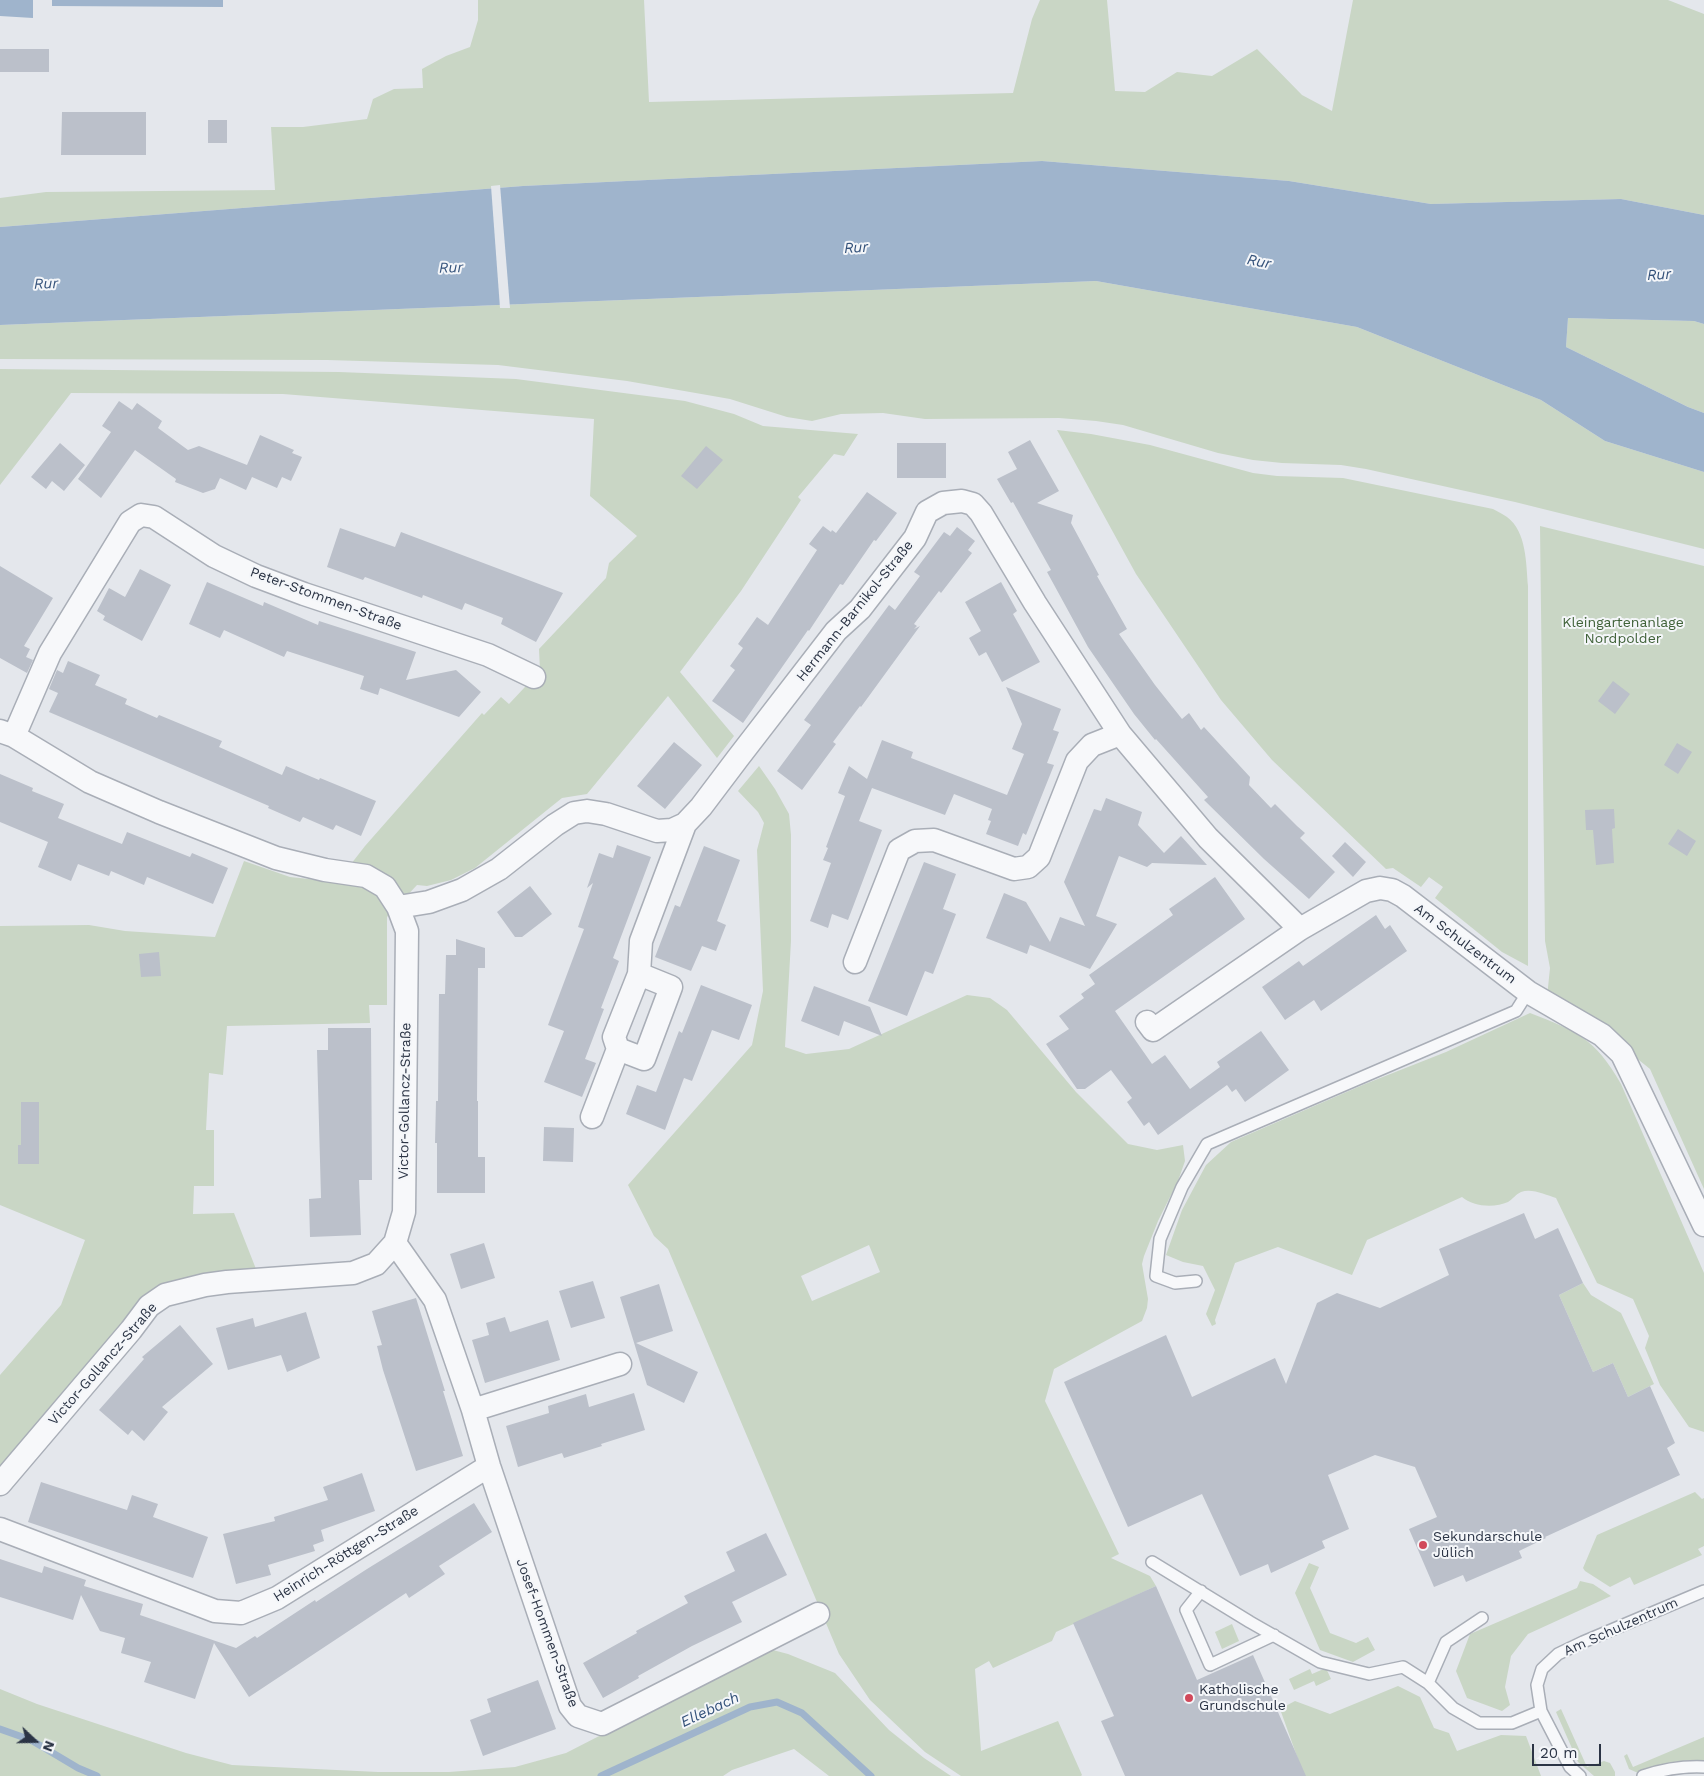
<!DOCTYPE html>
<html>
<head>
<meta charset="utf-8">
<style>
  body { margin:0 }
  #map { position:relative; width:1704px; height:1776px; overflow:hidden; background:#e4e7ec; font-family:"Work Sans",sans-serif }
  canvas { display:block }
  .north { position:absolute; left:10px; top:1716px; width:50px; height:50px; -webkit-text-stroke:4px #f4f6f9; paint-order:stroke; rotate:111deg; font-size:14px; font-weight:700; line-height:20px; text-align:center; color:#2b3445 }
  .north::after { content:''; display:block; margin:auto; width:18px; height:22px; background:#2b3445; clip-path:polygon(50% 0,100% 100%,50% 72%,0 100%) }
  .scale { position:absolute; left:1532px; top:1744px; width:69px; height:22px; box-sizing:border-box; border:2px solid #2b3445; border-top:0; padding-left:6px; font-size:15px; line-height:18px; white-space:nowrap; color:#2b3445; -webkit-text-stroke:4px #f4f6f9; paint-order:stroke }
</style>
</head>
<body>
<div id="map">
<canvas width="1704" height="1776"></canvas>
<div class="north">N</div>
<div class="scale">20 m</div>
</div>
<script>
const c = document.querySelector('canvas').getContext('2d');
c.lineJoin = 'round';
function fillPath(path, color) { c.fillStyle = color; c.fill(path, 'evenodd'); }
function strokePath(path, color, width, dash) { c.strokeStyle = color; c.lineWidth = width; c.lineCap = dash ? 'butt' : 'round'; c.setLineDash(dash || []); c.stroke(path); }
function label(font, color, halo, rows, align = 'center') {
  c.font = font + ' "Work Sans",sans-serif'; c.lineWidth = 4; c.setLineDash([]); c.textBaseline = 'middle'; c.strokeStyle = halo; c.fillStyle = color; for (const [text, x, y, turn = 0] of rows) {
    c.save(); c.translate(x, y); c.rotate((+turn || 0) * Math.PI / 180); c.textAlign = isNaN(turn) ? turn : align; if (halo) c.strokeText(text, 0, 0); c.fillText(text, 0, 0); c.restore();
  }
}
fillPath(new Path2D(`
  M 478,0 L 644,0 L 649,102 L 1013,93 L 1032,19 L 1040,0 L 1107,0 L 1115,91 L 1145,92 L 1177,72 L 1212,76 L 1257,49 L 1302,95 L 1332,111 L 1353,0 L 1668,0 L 1704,14 L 1704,215 L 1621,199 L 1431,204 L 1289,181 L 1042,161 L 523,186 L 0,227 L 0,198 L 46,192 L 275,190 L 271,127 L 303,127 L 367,119 L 373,99 L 394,89 L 423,88 L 422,69 L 446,56 L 470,47 L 478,20 Z
  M 1096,281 L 1357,327 L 1541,400 L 1605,441 L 1704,472 L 1704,549 L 1515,502 L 1366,469 L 1341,465 L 1282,463 L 1253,460 L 1218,453 L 1123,425 L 1096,421 L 1059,418 L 925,419 L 883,413 L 841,414 L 812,421 L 787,417 L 730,399 L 627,381 L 498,365 L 327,360 L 0,359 L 0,325 Z
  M 1568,318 L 1694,321 L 1704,324 L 1704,413 L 1688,407 L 1566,347 Z
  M 0,369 L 339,372 L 516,379 L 685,401 L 734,414 L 763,426 L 858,434 L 844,456 L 834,454 L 798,497 L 801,500 L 741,591 L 680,672 L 734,736 L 717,758 L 668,696 L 587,794 L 562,798 L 475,868 L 451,880 L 427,886 L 417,885 L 387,917 L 387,1005 L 369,1005 L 370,1023 L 227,1026 L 223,1075 L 209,1073 L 206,1130 L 214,1130 L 214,1186 L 194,1186 L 193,1214 L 234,1213 L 256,1269 C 232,1271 180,1273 162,1288 C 145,1301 131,1319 115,1334 L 112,1335 L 0,1466 L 0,1375 L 61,1305 L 85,1240 L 0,1205 L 0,926 L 89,925 L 125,931 L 215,937 L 244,861 L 290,877 L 337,882 L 365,846 L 482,713 L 484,715 L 501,697 L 509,704 L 540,671 L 539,649 L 606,578 L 609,563 L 637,536 L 590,496 L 594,419 L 283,394 L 71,393 L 0,485 Z
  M 1057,430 L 1091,434 L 1150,445 L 1253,473 L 1277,476 L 1343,478 L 1493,509 C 1498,512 1503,514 1507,517 C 1527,532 1526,564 1528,586 L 1528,966 L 1502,952 L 1435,898 L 1443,887 L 1429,877 L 1421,887 L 1393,868 L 1386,869 L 1272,760 L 1221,700 L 1136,574 Z
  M 1540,526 L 1704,566 L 1704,1189 L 1650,1069 L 1624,1048 L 1547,997 L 1550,968 L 1545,941 Z
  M 759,766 L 775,789 L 789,814 L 791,835 L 791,941 L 785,1047 L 806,1054 L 849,1049 L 967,995 L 990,998 L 1007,1010 L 1076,1092 L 1128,1144 L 1157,1150 L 1183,1145 L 1185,1161 L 1178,1181 L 1158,1221 L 1144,1256 L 1142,1264 L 1148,1299 L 1147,1308 L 1142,1321 L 1054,1369 L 1045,1401 L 1119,1554 L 1111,1558 L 1150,1576 L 1156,1586 L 1056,1632 L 1052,1641 L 993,1668 L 989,1661 L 975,1669 L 981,1751 L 1058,1721 L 1082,1775 L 1081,1776 L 961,1776 L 925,1752 L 870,1700 L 839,1654 L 668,1249 L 654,1236 L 628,1185 L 752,1045 L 763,991 L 757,850 L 764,823 L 758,812 L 738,791 ZM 869,1245 L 880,1272 L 812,1301 L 801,1276 Z
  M 1530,1013 C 1576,1031 1595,1038 1621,1084 L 1704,1273 L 1704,1432 L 1689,1427 L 1660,1385 L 1645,1348 L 1649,1336 L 1633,1299 L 1597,1283 L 1556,1198 C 1546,1195 1532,1188 1521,1192 C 1516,1194 1513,1199 1508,1202 C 1495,1208 1473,1207 1462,1197 L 1367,1240 L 1352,1275 L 1278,1247 L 1235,1263 L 1215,1320 L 1216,1324 L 1212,1326 L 1206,1314 L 1215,1290 L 1203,1266 L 1183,1262 L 1166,1255 L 1182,1210 L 1206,1165 L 1231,1142 L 1365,1084 L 1446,1052 Z
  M 1583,1283 L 1591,1295 L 1621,1313 L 1654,1384 L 1628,1397 L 1613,1363 L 1593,1372 L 1559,1295 Z
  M 1695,1492 L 1702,1499 L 1704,1498 L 1704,1546 L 1698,1549 L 1702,1555 L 1634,1585 L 1630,1577 L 1610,1587 L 1585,1571 L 1583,1568 L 1597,1535 Z
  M 1309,1563 L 1319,1567 L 1310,1588 L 1330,1633 L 1356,1643 L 1368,1637 L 1375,1650 L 1353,1662 L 1320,1650 L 1295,1593 Z
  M 1580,1581 L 1593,1584 L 1611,1596 L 1528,1634 L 1511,1656 L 1505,1687 L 1510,1705 L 1502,1711 L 1467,1698 L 1456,1671 L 1470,1634 L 1577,1588 Z
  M 1232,1624 L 1239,1641 L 1222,1649 L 1215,1632 Z
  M 769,1649 L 788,1654 L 835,1673 L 889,1730 L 924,1758 L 951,1776 L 829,1776 L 794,1749 L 732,1770 L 723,1776 L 0,1776 L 0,1689 L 37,1704 L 186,1753 L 232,1765 L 378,1772 L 449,1772 L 515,1767 L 566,1753 Z
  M 1326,1668 L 1331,1679 L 1316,1686 L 1314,1681 L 1294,1690 L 1289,1679 L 1310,1669 L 1312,1674 Z
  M 1398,1686 L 1420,1697 L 1434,1728 L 1449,1733 L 1457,1751 L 1501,1735 L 1526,1736 L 1541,1776 L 1304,1776 L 1280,1709 L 1295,1701 L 1330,1714 Z
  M 1561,1709 L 1587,1767 L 1604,1761 L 1610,1763 L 1615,1772 L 1615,1776 L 1594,1776 L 1578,1762 L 1556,1712 Z
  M 1704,1737 L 1704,1760 C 1678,1760 1662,1763 1638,1773 L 1629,1769 L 1624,1756 L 1627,1754 L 1633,1767 Z`), '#c9d6c5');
fillPath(new Path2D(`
  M 0,0 L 33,0 L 33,18 L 0,16 Z
  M 52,0 L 223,0 L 223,7 L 52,6 Z
  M 1042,161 L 1289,181 L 1431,204 L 1621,199 L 1704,215 L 1704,324 L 1694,321 L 1568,318 L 1566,347 L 1688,407 L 1704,413 L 1704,472 L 1605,441 L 1541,400 L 1357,327 L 1096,281 L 0,325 L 0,227 L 523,186 Z`), '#9fb4cc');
fillPath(new Path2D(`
  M 500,185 L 510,308 L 500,308 L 491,186 Z`), '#e4e7ec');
strokePath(new Path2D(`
  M 0,1729 L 31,1740 L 78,1768 L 97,1776
  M 601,1776 L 750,1707 L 777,1702 L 802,1713 L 871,1776`), '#9fb4cc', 7);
fillPath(new Path2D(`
  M 0,49 L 49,49 L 49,72 L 0,72 Z
  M 62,112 L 146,112 L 146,155 L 61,155 Z
  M 208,120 L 227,120 L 227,143 L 208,143 Z
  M 119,401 L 132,410 L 137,403 L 162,421 L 158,428 L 188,450 L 199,446 L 247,465 L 260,435 L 294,450 L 292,453 L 302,457 L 291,481 L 282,477 L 277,488 L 252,477 L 246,490 L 220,478 L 215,489 L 203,493 L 175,482 L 176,479 L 135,450 L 101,498 L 78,479 L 111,432 L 102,426 Z
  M 1030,440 L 1059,491 L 1037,503 L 1073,515 L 1071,523 L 1099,575 L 1097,576 L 1127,629 L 1119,634 L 1155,685 L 1182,719 L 1189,713 L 1201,730 L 1204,727 L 1250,777 L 1249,785 L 1271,808 L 1275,804 L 1297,826 L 1305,833 L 1300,838 L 1335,872 L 1309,899 L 1264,859 L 1204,800 L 1208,797 L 1156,739 L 1155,740 L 1134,714 L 1088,647 L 1047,572 L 1051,570 L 1013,502 L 1011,503 L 997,479 L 1017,469 L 1008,452 Z
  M 60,443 L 85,465 L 64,491 L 52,481 L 46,489 L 31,477 Z
  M 897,443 L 946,443 L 946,478 L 897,478 Z
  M 706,446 L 723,460 L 697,489 L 681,476 Z
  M 867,492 L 897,513 L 876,541 L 874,540 L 843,585 L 840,584 L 809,631 L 808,630 L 743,723 L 712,701 L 735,670 L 730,666 L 743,648 L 738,644 L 757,617 L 768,625 L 817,550 L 809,544 L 823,526 L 831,532 L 832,530 L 836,533 Z
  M 957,527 L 975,541 L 968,550 L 972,553 L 941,593 L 939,591 L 914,624 L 917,626 L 914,629 L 920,626 L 861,707 L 860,706 L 833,742 L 836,744 L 802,790 L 777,771 L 811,725 L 804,720 L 889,605 L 895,610 L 920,576 L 914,572 L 944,532 L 950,536 Z
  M 340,528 L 395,547 L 401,532 L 563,593 L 536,642 L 501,624 L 503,618 L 465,603 L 462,610 L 423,595 L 422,598 L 365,577 L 363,580 L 327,567 Z
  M 0,566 L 53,598 L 24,646 L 30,649 L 26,657 L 33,660 L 27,673 L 0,658 Z
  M 140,569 L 171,585 L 142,641 L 103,620 L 105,616 L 97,611 L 109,588 L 125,597 Z
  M 207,582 L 263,606 L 264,602 L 318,625 L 319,621 L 416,652 L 406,680 L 456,670 L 481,692 L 459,717 L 380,688 L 378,695 L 360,689 L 364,676 L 287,651 L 284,657 L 224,630 L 220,638 L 189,624 Z
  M 1001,582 L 1017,611 L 1013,614 L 1040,662 L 1002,682 L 986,652 L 979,656 L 969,638 L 981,631 L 965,602 Z
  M 68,661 L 100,675 L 95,685 L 127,699 L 125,704 L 157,718 L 159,715 L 222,741 L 219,747 L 282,775 L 286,766 L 319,780 L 320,778 L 376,801 L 361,836 L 336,825 L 333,830 L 303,817 L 300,822 L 268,808 L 269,806 L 49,712 L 58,693 L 49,689 L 57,670 L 63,673 Z
  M 1613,681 L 1630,694 L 1615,714 L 1598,701 Z
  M 1006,687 L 1061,709 L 1053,730 L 1059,732 L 1047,763 L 1054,765 L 1026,835 L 1023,833 L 1018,846 L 986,834 L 991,821 L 988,820 L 992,809 L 954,794 L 945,815 L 872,788 L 859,821 L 882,830 L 848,920 L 832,914 L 828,928 L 810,921 L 831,863 L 823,860 L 828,848 L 826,847 L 845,796 L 838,793 L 849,766 L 867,779 L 882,740 L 913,752 L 911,758 L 1007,795 L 1024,754 L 1012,749 L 1022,724 Z
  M 674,742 L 702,765 L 665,809 L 637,786 Z
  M 1677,743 L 1692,752 L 1678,774 L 1664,765 Z
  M 0,774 L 33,788 L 32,791 L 64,804 L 58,818 L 92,832 L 122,844 L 127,832 L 190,857 L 192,853 L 228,868 L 213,904 L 147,877 L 144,885 L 111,871 L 109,876 L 78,864 L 71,881 L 38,867 L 48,842 L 0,822 Z
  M 1106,798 L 1142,812 L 1138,825 L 1164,853 L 1181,836 L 1207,865 L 1152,863 L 1147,867 L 1119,856 L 1096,916 L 1117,924 L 1090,969 L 1030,945 L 1027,954 L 986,938 L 1004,893 L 1026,902 L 1050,942 L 1060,917 L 1085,926 L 1064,882 L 1094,809 L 1101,811 Z
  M 1614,809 L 1615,828 L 1612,829 L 1614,863 L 1596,865 L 1593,830 L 1586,830 L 1585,810 Z
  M 1678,829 L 1696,841 L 1687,856 L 1668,844 Z
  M 1345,842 L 1366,862 L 1353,877 L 1332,856 Z
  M 617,845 L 651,857 L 613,958 L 619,961 L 601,1008 L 604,1009 L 585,1059 L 596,1063 L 582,1097 L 544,1082 L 564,1031 L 548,1025 L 584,929 L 578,927 L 593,883 L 587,888 L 599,853 L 613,858 Z
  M 704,846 L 740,860 L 717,921 L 726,925 L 716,951 L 702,946 L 691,971 L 655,957 L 675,905 L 680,907 Z
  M 924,862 L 956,874 L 943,909 L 956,914 L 933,974 L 925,971 L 907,1016 L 868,1001 Z
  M 1215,877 L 1245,919 L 1115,1011 L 1152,1064 L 1165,1055 L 1190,1089 L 1220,1067 L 1217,1062 L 1261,1031 L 1289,1070 L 1245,1102 L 1236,1089 L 1232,1092 L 1227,1085 L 1158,1135 L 1149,1122 L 1144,1126 L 1127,1102 L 1132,1098 L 1111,1070 L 1085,1089 L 1077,1089 L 1046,1044 L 1069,1029 L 1059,1016 L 1084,998 L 1081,994 L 1095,984 L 1089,975 L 1173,915 L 1169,909 Z
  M 530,886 L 552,914 L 522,937 L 515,937 L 497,912 Z
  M 1376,915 L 1385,929 L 1390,925 L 1407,951 L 1321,1011 L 1314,1000 L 1285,1020 L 1262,987 L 1299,961 L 1303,966 Z
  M 456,939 L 485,948 L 485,968 L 478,968 L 477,1101 L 478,1101 L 478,1157 L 485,1157 L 485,1193 L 437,1193 L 437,1143 L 435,1143 L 436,1101 L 438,1101 L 439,994 L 445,994 L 446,955 L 456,955 Z
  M 159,952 L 161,976 L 141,977 L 139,954 Z
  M 701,985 L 752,1005 L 739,1040 L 712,1030 L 692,1081 L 684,1078 L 665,1130 L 626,1114 L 637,1085 L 656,1092 L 679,1031 L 682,1033 Z
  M 814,986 L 870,1007 L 882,1036 L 844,1021 L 839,1036 L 801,1021 Z
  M 328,1028 L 371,1028 L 372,1180 L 359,1180 L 361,1235 L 310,1237 L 309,1199 L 321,1198 L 317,1050 L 328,1050 Z
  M 21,1102 L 39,1102 L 39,1164 L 18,1164 L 18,1145 L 21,1145 Z
  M 544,1127 L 574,1128 L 573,1162 L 543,1161 Z
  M 1524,1213 L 1535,1239 L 1558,1228 L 1583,1283 L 1559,1295 L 1593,1372 L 1613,1363 L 1628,1397 L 1650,1386 L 1675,1443 L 1667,1448 L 1680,1475 L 1545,1537 L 1546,1538 L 1519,1551 L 1522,1558 L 1466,1582 L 1463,1575 L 1434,1587 L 1409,1529 L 1437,1517 L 1415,1467 L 1375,1455 L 1328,1475 L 1349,1529 L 1322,1541 L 1325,1548 L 1271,1573 L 1268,1564 L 1240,1576 L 1202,1494 L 1128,1527 L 1064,1382 L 1166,1335 L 1192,1397 L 1275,1358 L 1286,1384 L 1317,1303 L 1337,1293 L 1380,1308 L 1449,1275 L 1439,1249 Z
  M 484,1243 L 495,1278 L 461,1289 L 450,1254 Z
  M 593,1281 L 605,1318 L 571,1328 L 559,1291 Z
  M 659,1284 L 673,1331 L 636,1343 L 698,1372 L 684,1403 L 647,1385 L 620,1297 Z
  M 416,1298 L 445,1391 L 443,1391 L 463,1456 L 416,1471 L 383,1370 L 377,1346 L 382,1345 L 372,1311 Z
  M 306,1312 L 320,1358 L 287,1372 L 281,1355 L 228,1370 L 216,1328 L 253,1318 L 255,1327 Z
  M 505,1317 L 510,1332 L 548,1320 L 560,1360 L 485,1383 L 472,1340 L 489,1335 L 486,1323 Z
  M 180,1325 L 213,1364 L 162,1407 L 168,1412 L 144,1441 L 132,1430 L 128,1435 L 99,1410 L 144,1359 L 142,1357 Z
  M 634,1393 L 645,1430 L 601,1444 L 602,1446 L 564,1458 L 562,1453 L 518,1467 L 506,1426 L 549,1413 L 548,1406 L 586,1394 L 589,1407 Z
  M 362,1473 L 375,1511 L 321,1530 L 324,1541 L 313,1545 L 315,1551 L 268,1565 L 271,1575 L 236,1584 L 223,1534 L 275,1521 L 274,1517 L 328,1500 L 323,1487 Z
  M 41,1482 L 127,1510 L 132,1495 L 158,1504 L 153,1517 L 208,1537 L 193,1578 L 28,1522 Z
  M 474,1503 L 492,1532 L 439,1566 L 445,1574 L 409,1598 L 406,1593 L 249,1697 L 214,1643 L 195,1699 L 144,1682 L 151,1662 L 121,1653 L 125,1638 L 100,1631 L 81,1595 L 73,1620 L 0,1597 L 0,1559 L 42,1573 L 44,1566 L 86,1580 L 84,1586 L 143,1604 L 140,1615 L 236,1648 L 255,1636 L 257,1638 L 315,1600 L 316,1602 L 367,1569 Z
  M 766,1533 L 787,1575 L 732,1602 L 742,1622 L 692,1646 L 638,1676 L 639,1678 L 603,1698 L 583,1663 L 637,1633 L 636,1631 L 688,1603 L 684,1596 L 735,1571 L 726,1552 Z
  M 1156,1586 L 1197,1680 L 1253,1655 L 1306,1776 L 1125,1776 L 1101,1721 L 1114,1716 L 1073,1623 Z
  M 538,1680 L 556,1729 L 483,1756 L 470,1720 L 491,1712 L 487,1699 Z`), '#bbc0ca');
const service = new Path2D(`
  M 1196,1281 L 1175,1283 L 1156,1276 L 1160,1239 L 1182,1187 L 1207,1144 L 1516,1011 L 1528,992
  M 1152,1562 L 1250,1622 L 1320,1662 L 1369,1674 L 1403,1667 L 1428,1683 L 1453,1708 L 1479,1723 L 1512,1723 L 1541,1711
  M 1201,1591 L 1186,1610 L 1210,1665 L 1274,1635
  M 1428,1683 L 1446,1642 L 1482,1618
  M 1580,1776 L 1570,1767 L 1541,1711 L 1537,1685 L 1542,1669 L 1558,1654 L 1583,1642 L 1704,1591
  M 1643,1776 C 1664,1769 1683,1766 1704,1767`);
const minor = new Path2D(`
  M 0,731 L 14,736 L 90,782 L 159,812 L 276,858 L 325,870 L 366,876 L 385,887 L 398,907 L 407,931 L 404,1212 L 395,1243 L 376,1264 L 353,1273 L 227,1282 L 205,1285 L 165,1295 L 149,1306 L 131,1330 L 0,1484
  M 14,736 L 50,653 L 130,522 L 141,515 L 154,517 L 214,556 L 256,576 L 304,594 L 488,655 L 534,677
  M 398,907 L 429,902 L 462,890 L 499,869 L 555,825 L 574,813 L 587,811 L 606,814 L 657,831 L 672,830 L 685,824 L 701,807 L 738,758 L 836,631 L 860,609 L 915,538 L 927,512 L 943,503 L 962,501 L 973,504 L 981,513 L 1035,603 L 1120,734 L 1208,838 L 1300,929
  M 855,962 L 899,850 L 915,841 L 934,840 L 1014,869 L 1028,867 L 1039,857 L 1077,761 L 1092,745 L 1120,734
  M 1147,1022 L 1153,1030 L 1300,929 L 1366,891 L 1380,888 L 1392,890 L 1403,896 L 1528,992 L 1602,1035 L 1622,1054 L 1704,1225
  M 618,1049 L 644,1059 L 671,987 L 639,974
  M 592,1117 L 618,1049 L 614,1037 L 639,974 L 641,941 L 685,824
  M 395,1243 L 435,1300 L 473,1410 L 489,1466 L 570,1706 L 578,1716 L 602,1724 L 818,1614
  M 473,1410 L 620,1364
  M 0,1529 L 215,1611 L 241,1613 L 277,1598 L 489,1466`);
strokePath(service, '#a9aeb7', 14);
strokePath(minor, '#a9aeb7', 25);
strokePath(service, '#f7f8fa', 11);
strokePath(minor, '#f7f8fa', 22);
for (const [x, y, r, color] of [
  [1423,1545,5,"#d1495b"],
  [1189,1698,5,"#d1495b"]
]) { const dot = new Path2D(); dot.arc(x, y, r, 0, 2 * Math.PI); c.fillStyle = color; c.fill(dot); strokePath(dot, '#f4f6f9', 2); }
label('14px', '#2b3445', '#f4f6f9', [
  ["Peter-Stommen-Straße",326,599,20],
  ["Hermann-Barnikol-Straße",855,611,-51],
  ["Am Schulzentrum",1465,944,37],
  ["Victor-Gollancz-Straße",405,1101,-89],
  ["Victor-Gollancz-Straße",103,1364,-49],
  ["Heinrich-Röttgen-Straße",346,1554,-32],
  ["Am Schulzentrum",1621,1627,-24],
  ["Josef-Hommen-Straße",547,1633,70]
]);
label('14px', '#3f6138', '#f4f6f9', [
  ["Kleingartenanlage",1623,623],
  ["Nordpolder",1623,639]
]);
label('14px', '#2b3445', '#f4f6f9', [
  ["Sekundarschule",1433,1537],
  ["Jülich",1433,1553],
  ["Katholische",1199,1690],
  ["Grundschule",1199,1706]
], 'left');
label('italic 15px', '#34527a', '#f4f6f9', [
  ["Rur",856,248,-3],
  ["Rur",1259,262,12],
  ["Rur",451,268,-2],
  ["Rur",1659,275,-3],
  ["Rur",46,284,-2],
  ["Ellebach",710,1710,-25]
]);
</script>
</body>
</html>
